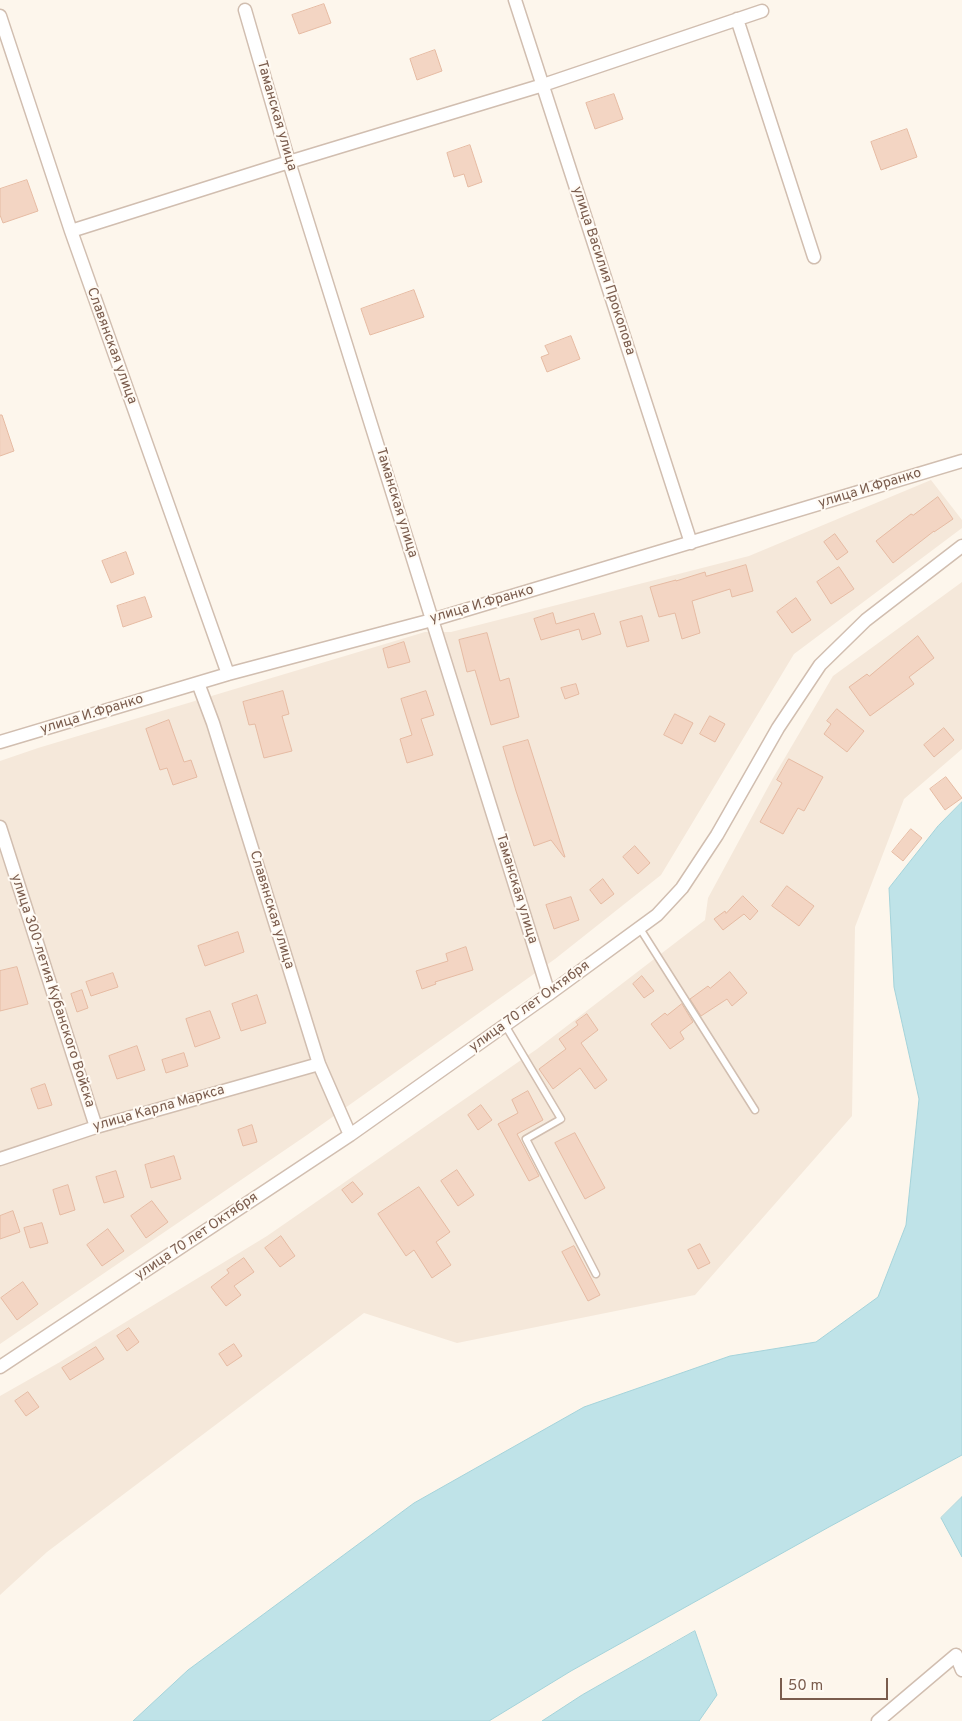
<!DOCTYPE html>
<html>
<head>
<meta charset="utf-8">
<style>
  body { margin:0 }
  #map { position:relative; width:962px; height:1721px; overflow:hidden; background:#fdf6ec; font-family:Overpass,sans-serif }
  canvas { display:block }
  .scale { position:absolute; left:780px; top:1678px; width:108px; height:22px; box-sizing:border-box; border:2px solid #7a5c4d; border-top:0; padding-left:6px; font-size:15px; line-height:18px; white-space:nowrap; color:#7a5c4d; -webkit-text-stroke:4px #fffaf3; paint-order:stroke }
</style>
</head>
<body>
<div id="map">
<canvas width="962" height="1721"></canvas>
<div class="scale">50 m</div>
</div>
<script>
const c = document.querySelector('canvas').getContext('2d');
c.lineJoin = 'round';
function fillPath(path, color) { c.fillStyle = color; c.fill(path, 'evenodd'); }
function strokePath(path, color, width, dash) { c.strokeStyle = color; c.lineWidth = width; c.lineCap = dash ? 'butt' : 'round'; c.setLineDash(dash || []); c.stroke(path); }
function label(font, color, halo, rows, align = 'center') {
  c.font = font + ' Overpass,sans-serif'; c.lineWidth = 4; c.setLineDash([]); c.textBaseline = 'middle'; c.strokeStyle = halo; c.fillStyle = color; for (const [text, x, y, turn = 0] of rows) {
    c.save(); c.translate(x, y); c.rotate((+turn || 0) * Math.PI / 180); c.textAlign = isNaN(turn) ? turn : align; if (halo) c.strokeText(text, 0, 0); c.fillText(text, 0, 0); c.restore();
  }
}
fillPath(new Path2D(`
  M 931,480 L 962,520 L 962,528 L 794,654 L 661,875 L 555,959 L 307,1135 L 0,1344 L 0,761 L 38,748 L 425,632 L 451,632 L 749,556 Z
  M 962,582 L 962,749 L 904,799 L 855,927 L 852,1116 L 695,1295 L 457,1343 L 364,1313 L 47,1552 L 0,1595 L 0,1396 L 60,1362 L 267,1236 L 537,1049 L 705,920 L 708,898 L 773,778 L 833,676 Z`), '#f5e8da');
const water = new Path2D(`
  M 962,802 L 962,1455 L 829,1527 L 571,1671 L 489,1721 L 133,1721 L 188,1670 L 414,1503 L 584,1407 L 730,1356 L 816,1342 L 878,1297 L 906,1225 L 919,1099 L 894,987 L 889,888 L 938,826 Z
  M 962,1497 L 962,1557 L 941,1518 Z
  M 695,1631 L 717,1695 L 699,1721 L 542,1721 L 582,1695 Z`);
fillPath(water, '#bfe3e8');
strokePath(water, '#a5d3da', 1);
const building = new Path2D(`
  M 324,4 L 331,23 L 299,34 L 292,15 Z
  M 435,50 L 442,71 L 417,80 L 410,59 Z
  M 614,94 L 623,119 L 595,129 L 586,103 Z
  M 907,129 L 917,157 L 881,170 L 871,142 Z
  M 470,145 L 482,182 L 468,187 L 464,174 L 454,177 L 447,153 Z
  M 27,180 L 38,211 L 3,223 L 0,215 L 0,189 Z
  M 414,290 L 424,317 L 370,335 L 361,309 Z
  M 571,336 L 580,359 L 547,372 L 541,357 L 549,354 L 545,346 Z
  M 0,415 L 2,415 L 14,451 L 0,456 Z
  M 938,497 L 953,519 L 934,532 L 934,531 L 893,563 L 876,541 L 911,514 L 913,515 Z
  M 835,534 L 848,552 L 837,560 L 824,542 Z
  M 126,552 L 134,574 L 111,583 L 102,561 Z
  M 746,565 L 753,591 L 732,597 L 730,589 L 692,601 L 700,633 L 682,639 L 675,613 L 659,617 L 650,587 L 676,580 L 676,581 L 705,572 L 706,576 Z
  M 839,567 L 854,589 L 831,604 L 817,582 Z
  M 145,597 L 152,617 L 123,627 L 117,606 Z
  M 796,598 L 811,620 L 792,633 L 777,612 Z
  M 553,613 L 556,624 L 594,613 L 601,634 L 582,640 L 579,629 L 541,640 L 534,619 Z
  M 642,616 L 649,641 L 627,647 L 620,622 Z
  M 487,633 L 500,681 L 509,678 L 519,717 L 491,725 L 475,670 L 467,672 L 459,640 Z
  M 918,636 L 934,658 L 909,677 L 914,684 L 870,716 L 849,687 L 867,674 L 869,676 Z
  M 404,642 L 410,662 L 388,668 L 383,649 Z
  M 576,684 L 579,694 L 565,699 L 561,688 Z
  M 283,691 L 289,714 L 282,716 L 292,751 L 264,758 L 255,724 L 249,725 L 243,702 Z
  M 426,691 L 434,715 L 421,719 L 433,755 L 407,763 L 400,739 L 412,735 L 401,699 Z
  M 837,709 L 864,731 L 847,752 L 824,734 L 831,724 L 827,721 Z
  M 675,714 L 693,723 L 682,744 L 664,735 Z
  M 710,716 L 725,724 L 715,742 L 700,734 Z
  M 169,720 L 184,762 L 191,760 L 197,777 L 173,785 L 167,768 L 160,770 L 146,729 Z
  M 944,728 L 954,740 L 934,757 L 924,745 Z
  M 528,740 L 565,857 L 564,857 L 551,840 L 534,846 L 516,791 L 503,747 Z
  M 789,759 L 823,777 L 804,811 L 798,808 L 783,834 L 760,822 L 782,783 L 777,780 Z
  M 946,777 L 962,798 L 945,810 L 930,789 Z
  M 911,829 L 922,838 L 903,861 L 892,852 Z
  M 635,846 L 650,863 L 638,874 L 623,857 Z
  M 603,879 L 614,894 L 601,904 L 590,890 Z
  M 787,886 L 814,906 L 799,926 L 772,906 Z
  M 743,896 L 758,911 L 750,920 L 744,914 L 723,930 L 714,919 L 725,911 L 726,913 Z
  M 571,897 L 579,920 L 554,929 L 546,905 Z
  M 238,932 L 244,952 L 205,966 L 198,946 Z
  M 466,947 L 473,970 L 435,982 L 436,984 L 422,989 L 416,971 L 448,961 L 446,954 Z
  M 17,967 L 28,1004 L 0,1011 L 0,971 Z
  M 730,972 L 747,993 L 732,1006 L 727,999 L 701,1016 L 690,999 L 708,986 L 710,988 Z
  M 113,973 L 118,987 L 91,996 L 86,982 Z
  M 642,976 L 654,991 L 644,998 L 633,984 Z
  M 82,990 L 88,1008 L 77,1012 L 71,994 Z
  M 257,995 L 266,1023 L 241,1031 L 232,1004 Z
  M 682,1004 L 693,1022 L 680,1032 L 684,1039 L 670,1049 L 651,1024 L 665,1013 L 667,1015 Z
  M 210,1011 L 220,1038 L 195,1047 L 186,1019 Z
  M 587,1014 L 598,1030 L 581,1043 L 607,1080 L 595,1089 L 580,1068 L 553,1089 L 539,1069 L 566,1049 L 559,1039 L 578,1025 L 576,1022 Z
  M 137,1046 L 145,1070 L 117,1079 L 109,1056 Z
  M 184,1053 L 188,1066 L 166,1073 L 162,1060 Z
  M 45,1084 L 52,1105 L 38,1109 L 31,1089 Z
  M 528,1091 L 543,1120 L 517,1134 L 539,1176 L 529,1181 L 498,1124 L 518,1113 L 512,1100 Z
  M 481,1105 L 492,1120 L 478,1130 L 468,1115 Z
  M 252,1125 L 257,1142 L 243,1146 L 238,1130 Z
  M 575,1133 L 605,1188 L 585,1199 L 555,1143 Z
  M 174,1156 L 181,1179 L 151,1188 L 145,1165 Z
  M 457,1170 L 474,1195 L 458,1206 L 441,1181 Z
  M 116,1171 L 124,1197 L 104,1203 L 96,1177 Z
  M 353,1182 L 363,1194 L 352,1203 L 342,1190 Z
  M 68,1185 L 75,1210 L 60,1215 L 53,1190 Z
  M 419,1187 L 450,1232 L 436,1242 L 451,1265 L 432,1278 L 414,1250 L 406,1256 L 378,1214 Z
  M 152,1201 L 168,1222 L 146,1238 L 131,1216 Z
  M 13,1211 L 20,1232 L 0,1239 L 0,1216 Z
  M 42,1223 L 48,1243 L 30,1248 L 24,1228 Z
  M 108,1229 L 124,1251 L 102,1266 L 87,1245 Z
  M 281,1236 L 295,1256 L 280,1267 L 265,1248 Z
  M 700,1244 L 710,1263 L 698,1269 L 688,1250 Z
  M 574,1246 L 600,1295 L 588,1301 L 562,1252 Z
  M 244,1258 L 254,1272 L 234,1286 L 241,1295 L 226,1306 L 211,1287 L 229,1273 L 227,1270 Z
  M 23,1282 L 38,1304 L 17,1320 L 1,1298 Z
  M 129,1328 L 139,1342 L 127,1351 L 117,1336 Z
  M 234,1344 L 242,1356 L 227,1366 L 219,1354 Z
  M 96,1347 L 104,1359 L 70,1380 L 62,1368 Z
  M 28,1392 L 39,1407 L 26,1416 L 15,1401 Z`);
fillPath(building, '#f3d5c3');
strokePath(building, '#e6bba3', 1);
const service = new Path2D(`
  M 639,927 L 755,1110
  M 505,1025 L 561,1119 L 526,1139 L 596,1274`);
const minor = new Path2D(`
  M 515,0 L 691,543
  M 245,10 L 289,162 L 549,994
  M 0,16 L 71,231 L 228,674
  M 737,19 L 814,257
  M 71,231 L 289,162 L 543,85 L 762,11
  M 198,683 L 213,723 L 319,1064 L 350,1135
  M 0,742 L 228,674 L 432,620 L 962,461
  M 0,827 L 96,1127
  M 0,1159 L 96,1127 L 319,1064
  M 0,1367 L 350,1135 L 549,994 L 657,915 L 682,888 L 717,835 L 778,728 L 820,665 L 866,620 L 962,546
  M 878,1721 L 956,1655 L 962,1670`);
strokePath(service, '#d1beb0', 9);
strokePath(minor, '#d1beb0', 15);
strokePath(service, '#fff', 6);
strokePath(minor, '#fff', 12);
label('14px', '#7a5c4d', '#fffaf3', [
  ["Таманская улица",276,116,74],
  ["улица Василия Прокопова",603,271,72],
  ["Славянская улица",111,346,70],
  ["улица И.Франко",870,489,-17],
  ["Таманская улица",396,503,73],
  ["улица И.Франко",482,605,-16],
  ["улица И.Франко",92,715,-17],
  ["Таманская улица",516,889,73],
  ["Славянская улица",271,910,73],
  ["улица 300-летия Кубанского Войска",52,991,72],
  ["улица 70 лет Октября",530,1007,-36],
  ["улица Карла Маркса",159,1109,-16],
  ["улица 70 лет Октября",197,1237,-34]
]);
</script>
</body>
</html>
